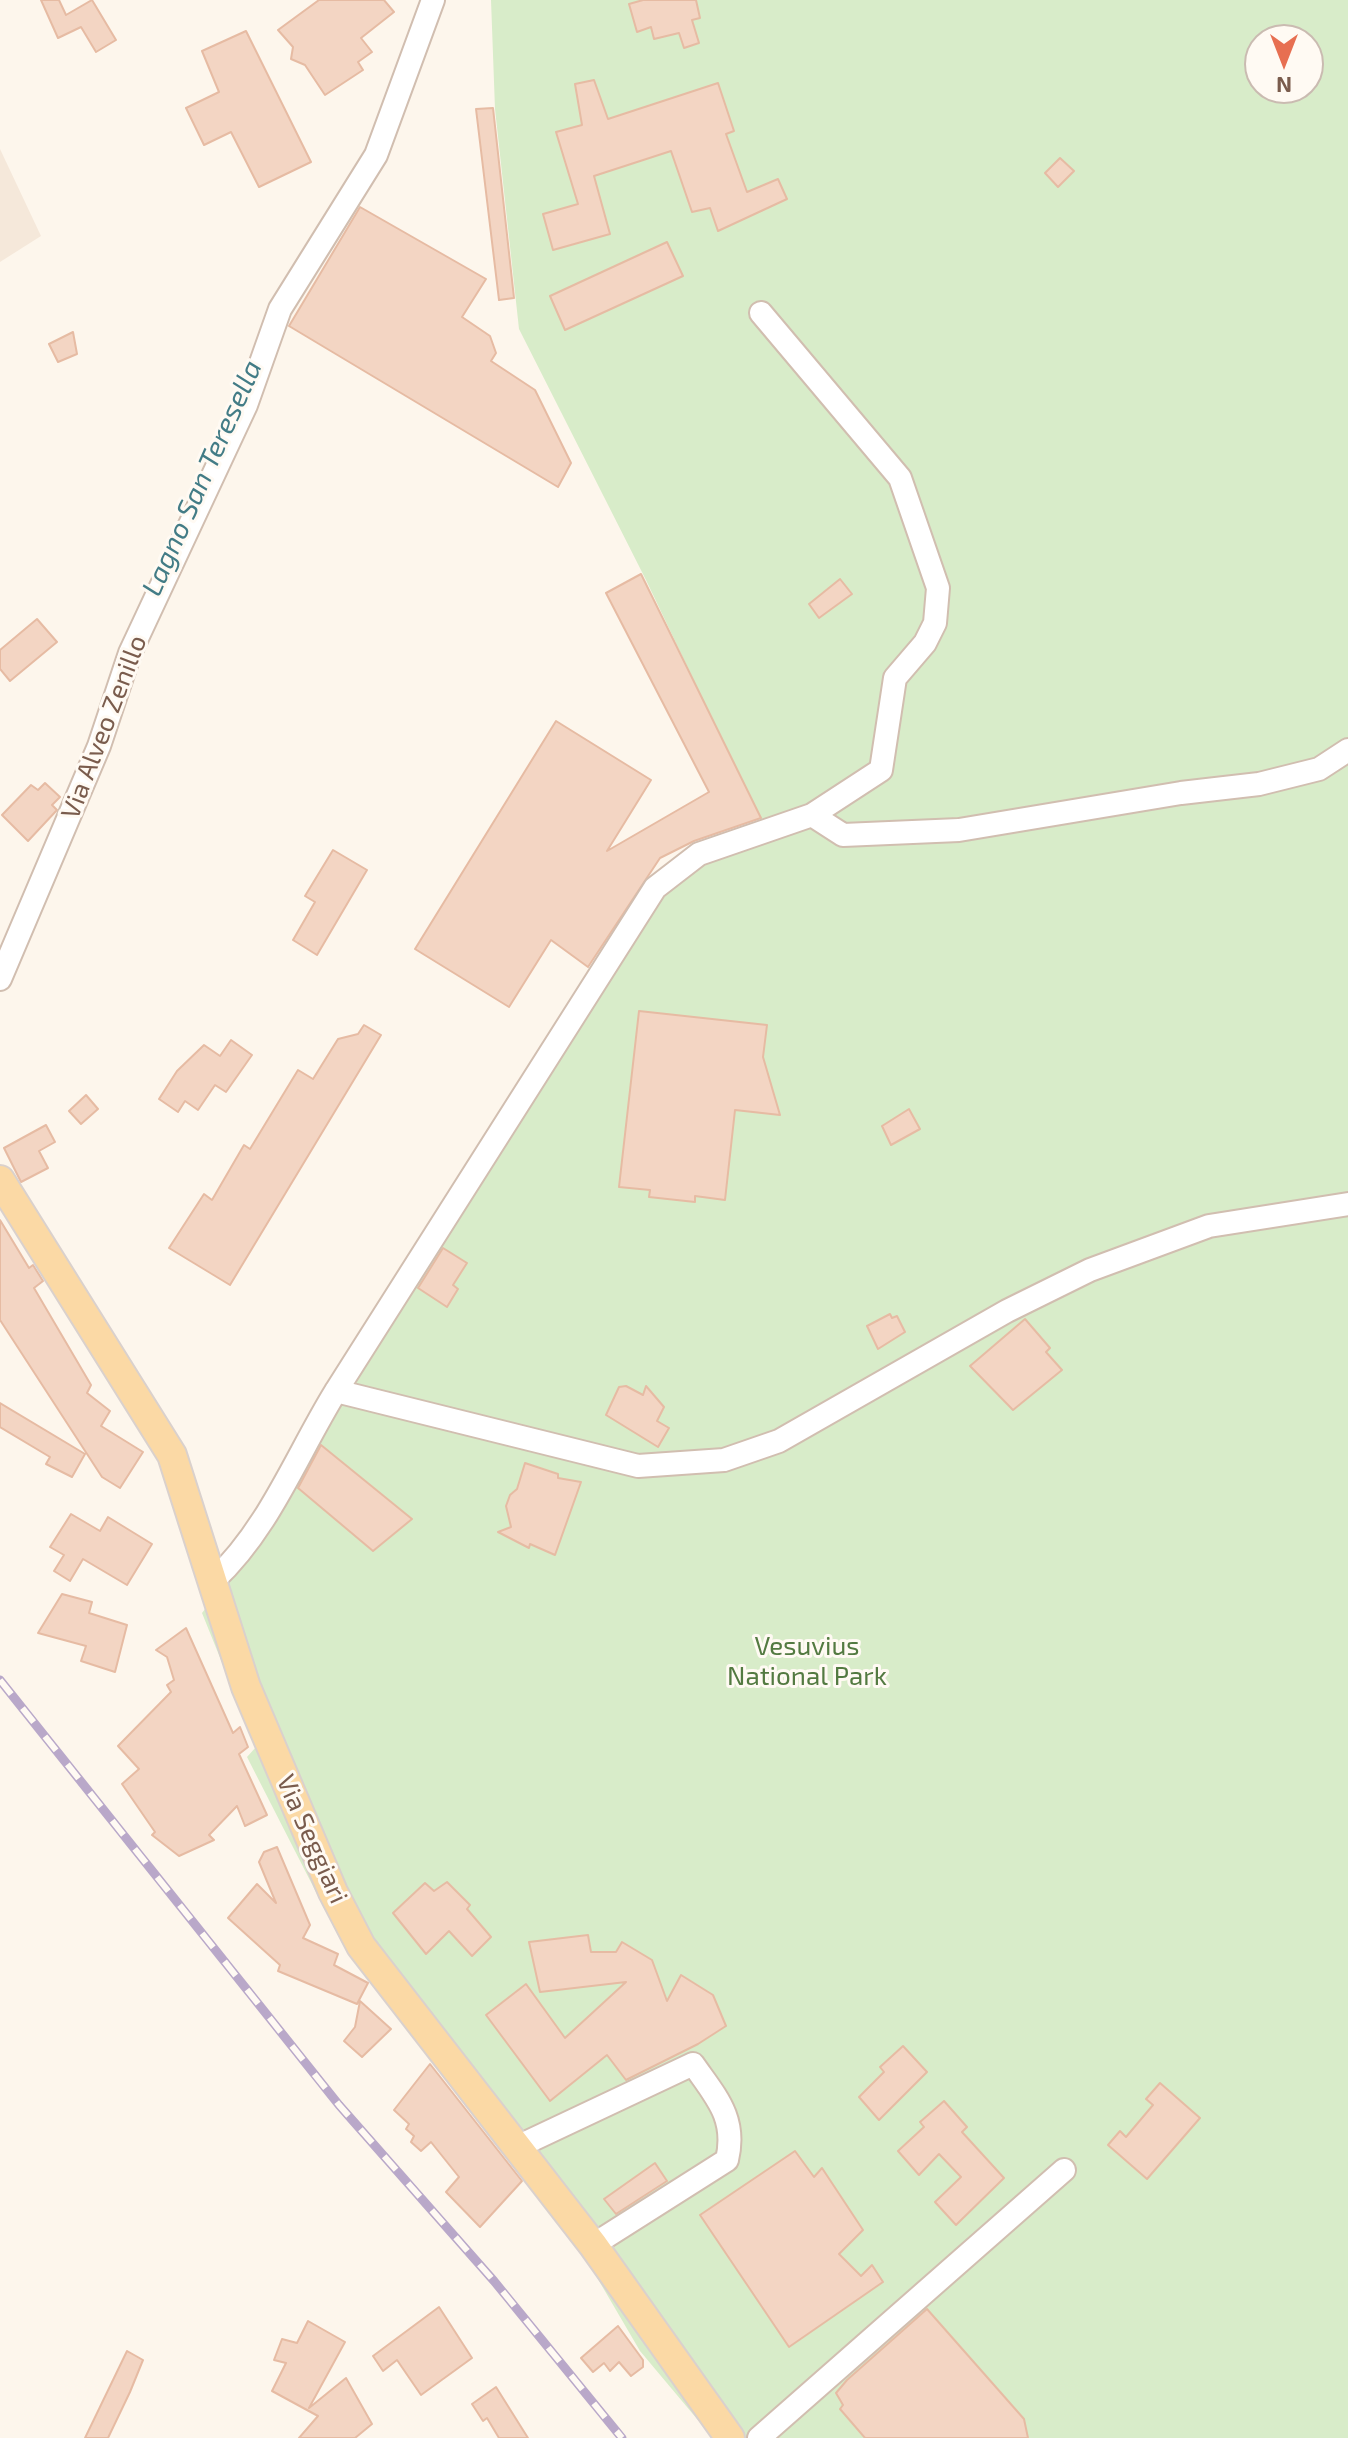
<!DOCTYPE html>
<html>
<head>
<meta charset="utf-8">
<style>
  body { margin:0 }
  #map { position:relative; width:1348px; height:2438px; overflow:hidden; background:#fdf6ec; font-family:"Exo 2",sans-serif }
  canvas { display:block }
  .north { position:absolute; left:1244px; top:24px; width:80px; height:80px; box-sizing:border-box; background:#fffaf3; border:2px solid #cabbb1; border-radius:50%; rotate:180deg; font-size:22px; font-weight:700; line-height:32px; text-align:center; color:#7a5c4d }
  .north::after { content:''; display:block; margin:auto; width:28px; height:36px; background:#e76f51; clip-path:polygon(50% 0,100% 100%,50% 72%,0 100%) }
</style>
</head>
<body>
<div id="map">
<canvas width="1348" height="2438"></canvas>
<div class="north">N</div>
</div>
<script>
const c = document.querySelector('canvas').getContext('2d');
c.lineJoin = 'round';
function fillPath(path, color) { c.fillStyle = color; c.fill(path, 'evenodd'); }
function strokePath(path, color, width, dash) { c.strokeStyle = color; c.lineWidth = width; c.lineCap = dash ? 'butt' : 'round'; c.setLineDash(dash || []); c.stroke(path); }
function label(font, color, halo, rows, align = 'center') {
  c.font = font + ' "Exo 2",sans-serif'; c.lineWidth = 6; c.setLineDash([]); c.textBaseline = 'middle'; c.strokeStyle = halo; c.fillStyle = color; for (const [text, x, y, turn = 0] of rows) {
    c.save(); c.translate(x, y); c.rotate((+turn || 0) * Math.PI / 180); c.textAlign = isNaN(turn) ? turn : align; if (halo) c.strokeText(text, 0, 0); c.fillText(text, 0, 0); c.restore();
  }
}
fillPath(new Path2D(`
  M 0,149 L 41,236 L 0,262 Z`), '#f5e8da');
fillPath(new Path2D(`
  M 491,0 L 1348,0 L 1348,2438 L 713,2438 L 640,2351 L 578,2245 L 343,1945 L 247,1757 L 256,1747 L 202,1613 L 259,1538 L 670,867 L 765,830 L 646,580 L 519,329 L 495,109 ZM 1260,40 L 1308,40 L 1308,88 L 1260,88 Z`), '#d8ecc9');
const building = new Path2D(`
  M 41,0 L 59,0 L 66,15 L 92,0 L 116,40 L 96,52 L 81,27 L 58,38 Z
  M 319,0 L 384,0 L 394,12 L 361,38 L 372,52 L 358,62 L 363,70 L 325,95 L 305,65 L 291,59 L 293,47 L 278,30 Z
  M 643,0 L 696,0 L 700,18 L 692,20 L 699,43 L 684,48 L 679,33 L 654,39 L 651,27 L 637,32 L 629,4 Z
  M 246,31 L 311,162 L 259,187 L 231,132 L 204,145 L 186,108 L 219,92 L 202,51 Z
  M 594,80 L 608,119 L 718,83 L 734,131 L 726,134 L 747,192 L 778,179 L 787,199 L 718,231 L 710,208 L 692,212 L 671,151 L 594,176 L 610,234 L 553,250 L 543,214 L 578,204 L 556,132 L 582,125 L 575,84 Z
  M 493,108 L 514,298 L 499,300 L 476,109 Z
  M 1060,158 L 1074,171 L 1058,187 L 1045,173 Z
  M 360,207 L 486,279 L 462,317 L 490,336 L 496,353 L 491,361 L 535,390 L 571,463 L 558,487 L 289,326 Z
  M 667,242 L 683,276 L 565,330 L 550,296 Z
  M 73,332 L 77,354 L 58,362 L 49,344 Z
  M 641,574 L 761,818 L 694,841 L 660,858 L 588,967 L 551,940 L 509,1007 L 415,949 L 556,721 L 651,780 L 607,851 L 709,792 L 606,593 Z
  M 840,579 L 852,594 L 819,618 L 809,604 Z
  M 37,619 L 57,642 L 10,681 L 0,669 L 0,650 Z
  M 45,783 L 60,797 L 52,805 L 57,810 L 28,841 L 2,815 L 31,785 L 38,790 Z
  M 333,850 L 367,870 L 317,955 L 293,940 L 315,902 L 305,896 Z
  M 639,1011 L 767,1025 L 763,1057 L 780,1115 L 735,1110 L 725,1200 L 695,1196 L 695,1202 L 649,1197 L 650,1190 L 619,1187 Z
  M 364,1025 L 381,1035 L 230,1285 L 169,1248 L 204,1194 L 212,1200 L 244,1145 L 250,1149 L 298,1070 L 313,1079 L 338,1039 L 358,1034 Z
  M 231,1040 L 252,1055 L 226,1092 L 215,1085 L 198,1110 L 185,1101 L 178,1112 L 159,1099 L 177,1071 L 204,1045 L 220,1056 Z
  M 86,1095 L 98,1109 L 81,1124 L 69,1111 Z
  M 909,1109 L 920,1129 L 891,1145 L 882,1126 Z
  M 46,1125 L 55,1142 L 39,1151 L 48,1168 L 21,1182 L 4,1148 Z
  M 0,1220 L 29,1268 L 33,1265 L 43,1281 L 34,1288 L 91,1385 L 87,1393 L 110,1411 L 101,1426 L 143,1452 L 120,1488 L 102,1477 L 0,1320 Z
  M 443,1248 L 467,1263 L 453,1285 L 458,1289 L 447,1307 L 418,1288 Z
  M 890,1314 L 892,1318 L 897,1316 L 905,1332 L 878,1349 L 867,1326 Z
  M 1025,1319 L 1050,1348 L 1046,1352 L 1062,1370 L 1013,1410 L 970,1366 Z
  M 626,1386 L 643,1395 L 646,1386 L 664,1407 L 657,1421 L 669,1428 L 658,1447 L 606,1415 L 619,1387 Z
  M 0,1403 L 85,1454 L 72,1477 L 46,1464 L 50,1457 L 0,1427 Z
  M 321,1445 L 412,1519 L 373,1551 L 298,1488 Z
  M 525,1463 L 558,1474 L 558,1478 L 581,1482 L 555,1555 L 530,1544 L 529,1548 L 498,1532 L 511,1527 L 506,1506 L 510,1495 L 517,1489 Z
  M 71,1514 L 100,1531 L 108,1517 L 152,1544 L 127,1585 L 83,1559 L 70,1581 L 54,1571 L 64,1555 L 50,1547 Z
  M 62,1594 L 92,1602 L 89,1613 L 127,1625 L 115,1672 L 81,1661 L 86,1646 L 38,1633 Z
  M 186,1628 L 233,1733 L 240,1727 L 248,1747 L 239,1754 L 267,1815 L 245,1826 L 237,1806 L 209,1835 L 214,1840 L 179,1856 L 152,1835 L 155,1832 L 122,1784 L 139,1769 L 118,1746 L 171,1692 L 167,1685 L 174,1680 L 167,1657 L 156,1650 Z
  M 277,1847 L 310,1925 L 303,1938 L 338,1954 L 334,1965 L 368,1983 L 357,2004 L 278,1971 L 280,1965 L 228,1918 L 257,1884 L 276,1903 L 259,1862 L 264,1852 Z
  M 447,1882 L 470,1905 L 467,1909 L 491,1937 L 472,1956 L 449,1931 L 426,1954 L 393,1913 L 425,1883 L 434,1891 Z
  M 588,1935 L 591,1952 L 616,1952 L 622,1942 L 652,1960 L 667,2001 L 681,1975 L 713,1995 L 726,2026 L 698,2044 L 626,2080 L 607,2055 L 550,2101 L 486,2015 L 526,1984 L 565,2038 L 626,1982 L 540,1992 L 529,1942 Z
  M 360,2001 L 391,2029 L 362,2057 L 344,2041 L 355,2027 Z
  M 903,2046 L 927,2072 L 879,2120 L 859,2097 L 884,2072 L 880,2067 Z
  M 430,2064 L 522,2181 L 480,2227 L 446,2192 L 459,2177 L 431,2142 L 421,2151 L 411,2142 L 414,2136 L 406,2129 L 409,2124 L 394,2110 Z
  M 1160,2083 L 1200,2118 L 1147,2179 L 1108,2145 L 1120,2131 L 1126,2137 L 1153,2105 L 1146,2099 Z
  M 944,2101 L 967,2127 L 962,2132 L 1004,2178 L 956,2225 L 935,2202 L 961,2177 L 939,2154 L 919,2175 L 898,2151 L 924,2127 L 920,2122 Z
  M 795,2151 L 814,2177 L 822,2168 L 863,2230 L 839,2254 L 861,2276 L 872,2265 L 883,2282 L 789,2347 L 700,2215 Z
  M 655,2163 L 667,2181 L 616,2214 L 604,2199 Z
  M 439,2307 L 472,2358 L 421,2395 L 397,2360 L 383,2371 L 373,2356 Z
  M 927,2309 L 1024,2419 L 1028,2438 L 865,2438 L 840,2409 L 843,2405 L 836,2393 L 847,2380 Z
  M 308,2321 L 345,2342 L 309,2408 L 346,2378 L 372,2424 L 355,2438 L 299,2438 L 318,2416 L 272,2391 L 286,2363 L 274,2360 L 282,2339 L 297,2343 Z
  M 618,2326 L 643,2360 L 643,2367 L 631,2376 L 619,2362 L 610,2371 L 604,2363 L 593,2372 L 581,2358 Z
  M 127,2351 L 143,2360 L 130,2392 L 108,2438 L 85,2438 Z
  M 496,2387 L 528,2438 L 499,2438 L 487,2418 L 483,2421 L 472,2404 Z`);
fillPath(building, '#f3d5c3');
strokePath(building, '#e6bba3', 2);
const minor = new Path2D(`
  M 812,815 L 843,835 L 959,830 L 1181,793 L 1259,784 L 1319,769 L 1348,750
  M 0,979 L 99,746 L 130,653 L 246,405 L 280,309 L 376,155 L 433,0
  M 336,1391 L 638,1466 L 724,1460 L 779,1441 L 1007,1311 L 1090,1270 L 1209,1226 L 1348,1204
  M 214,1580 C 269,1529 297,1454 336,1391 L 655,888 L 699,854 L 812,815 L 881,770 L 895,678 L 925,643 L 935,623 L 938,588 L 900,478 L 761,313
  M 517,2147 L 693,2064 C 716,2097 737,2118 727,2160 L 593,2245
  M 759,2438 L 1064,2170`);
const major = new Path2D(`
  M 0,1180 L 172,1455 L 246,1687 L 333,1892 L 361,1946 L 593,2245 L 730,2438`);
strokePath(minor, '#d1beb0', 26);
strokePath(major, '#dad1cd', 32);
strokePath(minor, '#fff', 22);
strokePath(major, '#fbd9a5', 28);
const rail = new Path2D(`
  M 0,1680 L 339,2105 L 494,2281 L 622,2438`);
strokePath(rail, '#b9a8c9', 9);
strokePath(rail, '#fffaf3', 6, [18]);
label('26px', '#7a5c4d', '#fffaf3', [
  ["Via Alveo Zenillo",104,727,-69],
  ["Via Seggiari",312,1839,66]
]);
label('26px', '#537a41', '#fffaf3', [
  ["Vesuvius",807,1646],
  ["National Park",807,1676]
]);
label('italic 28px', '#437c86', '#fffaf3', [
  ["Lagno San Teresella",202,478,-66]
]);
</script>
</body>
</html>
